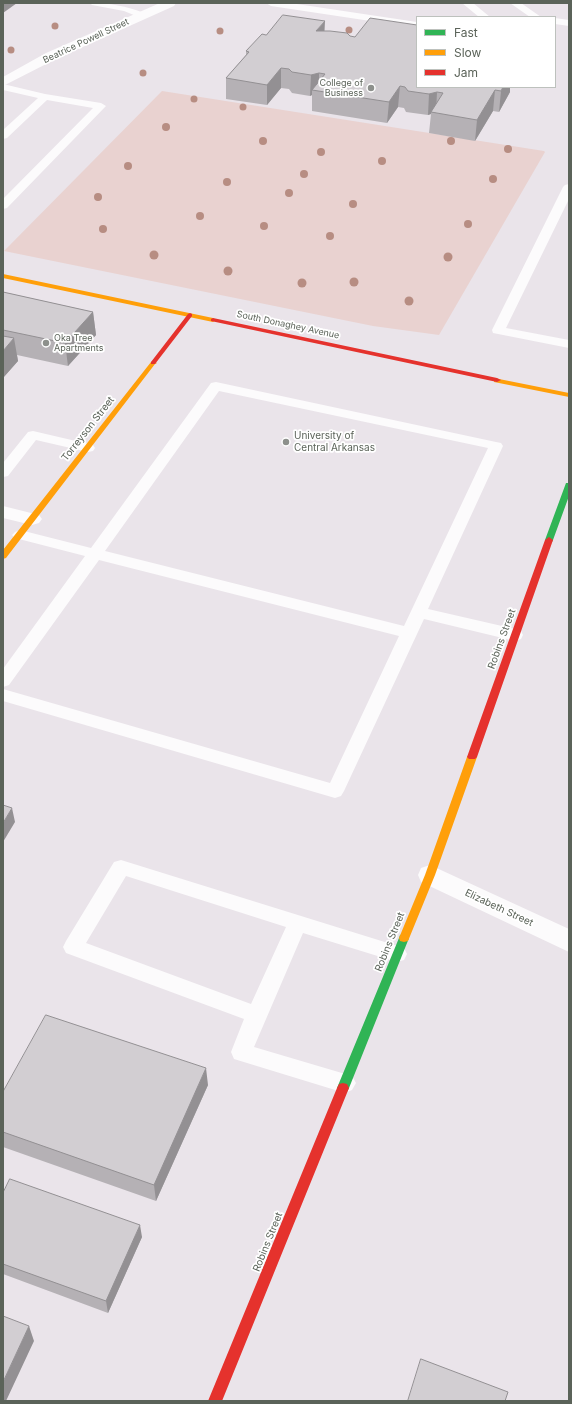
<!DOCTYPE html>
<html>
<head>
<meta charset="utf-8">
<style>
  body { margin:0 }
  #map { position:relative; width:572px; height:1404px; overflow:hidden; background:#eae4ea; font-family:Inter,sans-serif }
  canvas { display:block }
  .frame { position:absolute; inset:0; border:4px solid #5b6359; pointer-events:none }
  .legend { position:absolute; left:416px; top:16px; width:140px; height:72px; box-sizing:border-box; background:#fff; border:1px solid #bdc1bd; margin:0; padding:5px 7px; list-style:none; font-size:12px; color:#5b6359 }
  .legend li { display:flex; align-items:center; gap:8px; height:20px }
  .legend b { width:20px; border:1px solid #bdc1bd }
</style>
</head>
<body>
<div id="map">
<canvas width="572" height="1404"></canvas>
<div class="frame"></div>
<ul class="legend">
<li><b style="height:5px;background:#30b455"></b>Fast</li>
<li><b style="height:5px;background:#ff9f0a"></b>Slow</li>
<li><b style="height:5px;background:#e5322d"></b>Jam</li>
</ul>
</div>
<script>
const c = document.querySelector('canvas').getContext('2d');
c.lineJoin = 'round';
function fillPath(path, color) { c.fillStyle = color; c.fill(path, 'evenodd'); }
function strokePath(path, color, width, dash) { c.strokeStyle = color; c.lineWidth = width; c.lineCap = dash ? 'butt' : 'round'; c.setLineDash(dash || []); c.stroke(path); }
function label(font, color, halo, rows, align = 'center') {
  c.font = font + ' Inter,sans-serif'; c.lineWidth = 3.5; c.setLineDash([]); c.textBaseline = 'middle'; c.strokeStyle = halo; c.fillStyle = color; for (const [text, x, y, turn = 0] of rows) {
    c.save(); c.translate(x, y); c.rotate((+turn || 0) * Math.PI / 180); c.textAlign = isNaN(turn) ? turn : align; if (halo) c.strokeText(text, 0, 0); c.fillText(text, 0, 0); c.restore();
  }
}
fillPath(new Path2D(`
  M 162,91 L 544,151 L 545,152 L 439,335 L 373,326 L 4,251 Z`), '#e9d2d0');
fillPath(new Path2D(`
  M 90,3 C 110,3 126,6 144,13 L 146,15 L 141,18 L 124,11 L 92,5 Z
  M 266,3 L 290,3 L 417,22 L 417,28 L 271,6 Z
  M 462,3 L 473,3 L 490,17 L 479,17 Z
  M 510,3 L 521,3 L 541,17 L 530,17 Z
  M 555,18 L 569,20 L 569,26 L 555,24 Z
  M 3,84 L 45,94 L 101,103 L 106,106 L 7,208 L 3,209 L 3,199 L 93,108 L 47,100 L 7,138 L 3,139 L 3,130 L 38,98 L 3,90 Z
  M 569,184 L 569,199 L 506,328 L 569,340 L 569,348 L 493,333 L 492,330 L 563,187 L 565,185 Z
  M 216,382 L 496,442 L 501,443 L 503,446 L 428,609 L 515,629 L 521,631 L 523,635 L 521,639 L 515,641 L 424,619 L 344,791 L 341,796 L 335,798 L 3,701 L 3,689 L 330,783 L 399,636 L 99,560 L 9,685 L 3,687 L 3,669 L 85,556 L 15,538 L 12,535 L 15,532 L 20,530 L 91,548 L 211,383 ZM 219,391 L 488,448 L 404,626 L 105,551 Z
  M 33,431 L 93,445 L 95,448 L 93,451 L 88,452 L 36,440 L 8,476 L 3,477 L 3,463 L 28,432 Z
  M 121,860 L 404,948 L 407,954 L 404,960 L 397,962 L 303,933 L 254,1047 L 352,1076 L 356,1083 L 352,1090 L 345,1093 L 234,1059 L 231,1052 L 244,1019 L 66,953 L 63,947 L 66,941 L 114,862 ZM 126,876 L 286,927 L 251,1004 L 86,943 Z`), '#fcfbfc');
fillPath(new Path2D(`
  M 160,3 L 176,3 L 174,6 L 56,59 L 3,86 L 3,77 L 46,53 Z
  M 3,506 L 39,515 L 42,519 L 39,523 L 32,525 L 3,518 Z
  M 430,865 L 569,929 L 569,952 L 421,882 L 418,875 L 421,868 Z`), '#fcfbfc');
fillPath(new Path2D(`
  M 566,483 L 569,483 L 569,496 L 553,540 L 552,542 L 546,542 L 545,540 Z
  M 404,934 L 408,935 L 409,938 L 349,1088 L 347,1092 L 343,1093 L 339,1092 L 337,1088 L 399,938 L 400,935 Z`), '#30b455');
fillPath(new Path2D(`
  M 3,274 L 213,318 L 216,320 L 213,322 L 3,278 Z
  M 153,361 L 157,363 L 155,364 L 6,558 L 3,559 L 3,550 L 151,362 Z
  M 494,378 L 569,393 L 569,397 L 494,382 Z
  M 472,754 L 475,755 L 477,757 L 435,875 L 408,941 L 404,942 L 400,941 L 399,938 L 425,875 L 467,757 L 469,755 Z`), '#ff9f0a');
fillPath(new Path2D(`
  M 190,313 L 192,314 L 192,316 L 155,364 L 151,364 L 151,362 L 188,314 Z
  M 213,318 L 497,378 L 501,380 L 497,382 L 211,321 L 211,319 Z
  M 549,537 L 553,540 L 477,757 L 475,759 L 469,759 L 467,757 L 545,540 Z
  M 343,1083 L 347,1084 L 349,1088 L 222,1401 L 208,1401 L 337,1088 L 339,1084 Z`), '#e5322d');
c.fillStyle = '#b78d82';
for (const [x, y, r] of [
  [55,26,3.5],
  [349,30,3.5],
  [220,31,3.5],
  [11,50,3.5],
  [143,73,3.5],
  [194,99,3.5],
  [243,107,3.5],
  [166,127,4],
  [263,141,4],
  [451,141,4],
  [508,149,4],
  [321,152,4],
  [382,161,4],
  [128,166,4],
  [304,174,4],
  [493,179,4],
  [227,182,4],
  [289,193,4],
  [98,197,4],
  [353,204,4],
  [200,216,4],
  [468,224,4],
  [264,226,4],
  [103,229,4],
  [330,236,4],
  [154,255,4.5],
  [448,257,4.5],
  [228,271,4.5],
  [354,282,4.5],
  [302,283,4.5],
  [409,301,4.5]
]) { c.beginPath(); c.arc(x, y, r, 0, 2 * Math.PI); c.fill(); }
fillPath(new Path2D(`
  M 325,31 L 350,36 L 417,87 L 510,87 L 510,92 L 499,112 L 493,111 L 475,141 L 429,133 L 431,114 L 428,115 L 406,112 L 404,108 L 398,107 L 387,123 L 312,111 L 312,95 L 310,96 L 292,93 L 289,89 L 281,88 L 267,105 L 226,99 L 226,78 L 246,55 L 246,51 L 266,35 Z
  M 3,292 L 93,312 L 96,335 L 68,366 L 17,355 L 18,361 L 3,378 Z
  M 208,1085 L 156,1201 L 3,1147 L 3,1092 Z
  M 3,1193 L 142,1237 L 108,1313 L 3,1274 Z`), '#b5b1b5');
fillPath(new Path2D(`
  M 3,3 L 17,3 L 3,13 Z
  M 325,21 L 324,41 L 316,31 Z
  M 281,68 L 281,88 L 267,105 L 267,85 Z
  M 319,73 L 319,91 L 312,90 L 312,95 L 310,96 L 311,75 Z
  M 400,86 L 398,107 L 387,123 L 389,102 Z
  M 503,87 L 510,87 L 510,92 L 499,112 L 501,91 Z
  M 495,90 L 493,111 L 475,141 L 477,120 Z
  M 437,92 L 436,113 L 431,112 L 431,114 L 428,115 L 429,94 Z
  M 93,312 L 96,335 L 68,366 L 65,343 Z
  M 14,338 L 18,361 L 3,378 L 3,351 Z
  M 12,808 L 15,822 L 3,842 L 3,823 Z
  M 206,1068 L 208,1085 L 156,1201 L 154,1185 Z
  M 140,1225 L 142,1237 L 108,1313 L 106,1301 Z
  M 29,1326 L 34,1341 L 6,1401 L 3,1401 L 3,1382 Z`), '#939093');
const building = new Path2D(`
  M 283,15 L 325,21 L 316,31 L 330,31 L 347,33 L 350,36 L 355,37 L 370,18 L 417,25 L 417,87 L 503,87 L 501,91 L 495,90 L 477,120 L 431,112 L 443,93 L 437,92 L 429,94 L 408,91 L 405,87 L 400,86 L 389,102 L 312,90 L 325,74 L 319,73 L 311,75 L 292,72 L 289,69 L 281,68 L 267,85 L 226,78 L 249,52 L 246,51 L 262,34 L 266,35 Z
  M 3,292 L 93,312 L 65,343 L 3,330 Z
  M 3,336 L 14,338 L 3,351 Z
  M 3,805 L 12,808 L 3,823 Z
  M 46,1015 L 206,1068 L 154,1185 L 3,1132 L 3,1092 Z
  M 10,1179 L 140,1225 L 106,1301 L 3,1264 L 3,1193 Z
  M 3,1316 L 29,1326 L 3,1382 Z
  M 421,1359 L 508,1392 L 505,1401 L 408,1401 Z`);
fillPath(building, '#d2ced2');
strokePath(building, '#939093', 1);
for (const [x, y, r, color] of [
  [371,88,4,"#8d908c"],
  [46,343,4,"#8d908c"],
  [286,442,4,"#8d908c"]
]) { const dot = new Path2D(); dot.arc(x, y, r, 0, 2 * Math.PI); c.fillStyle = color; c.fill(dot); strokePath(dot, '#fff', 1.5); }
label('9px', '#5b6359', '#fff', [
  ["Beatrice Powell Street",86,41,-25],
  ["South Donaghey Avenue",288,325,12]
]);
label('9px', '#5b6359', '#fff', [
  ["College of",363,83],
  ["Business",363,93],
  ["Oka Tree",54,338,"left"],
  ["Apartments",54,348,"left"]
], 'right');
label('10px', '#5b6359', '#fff', [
  ["Torreyson Street",88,429,-52],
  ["Robins Street",502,639,-70],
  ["Elizabeth Street",499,908,25],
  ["Robins Street",390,942,-68],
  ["Robins Street",268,1242,-68]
]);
label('10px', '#5b6359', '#fff', [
  ["University of",294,436],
  ["Central Arkansas",294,448]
], 'left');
</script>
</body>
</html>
